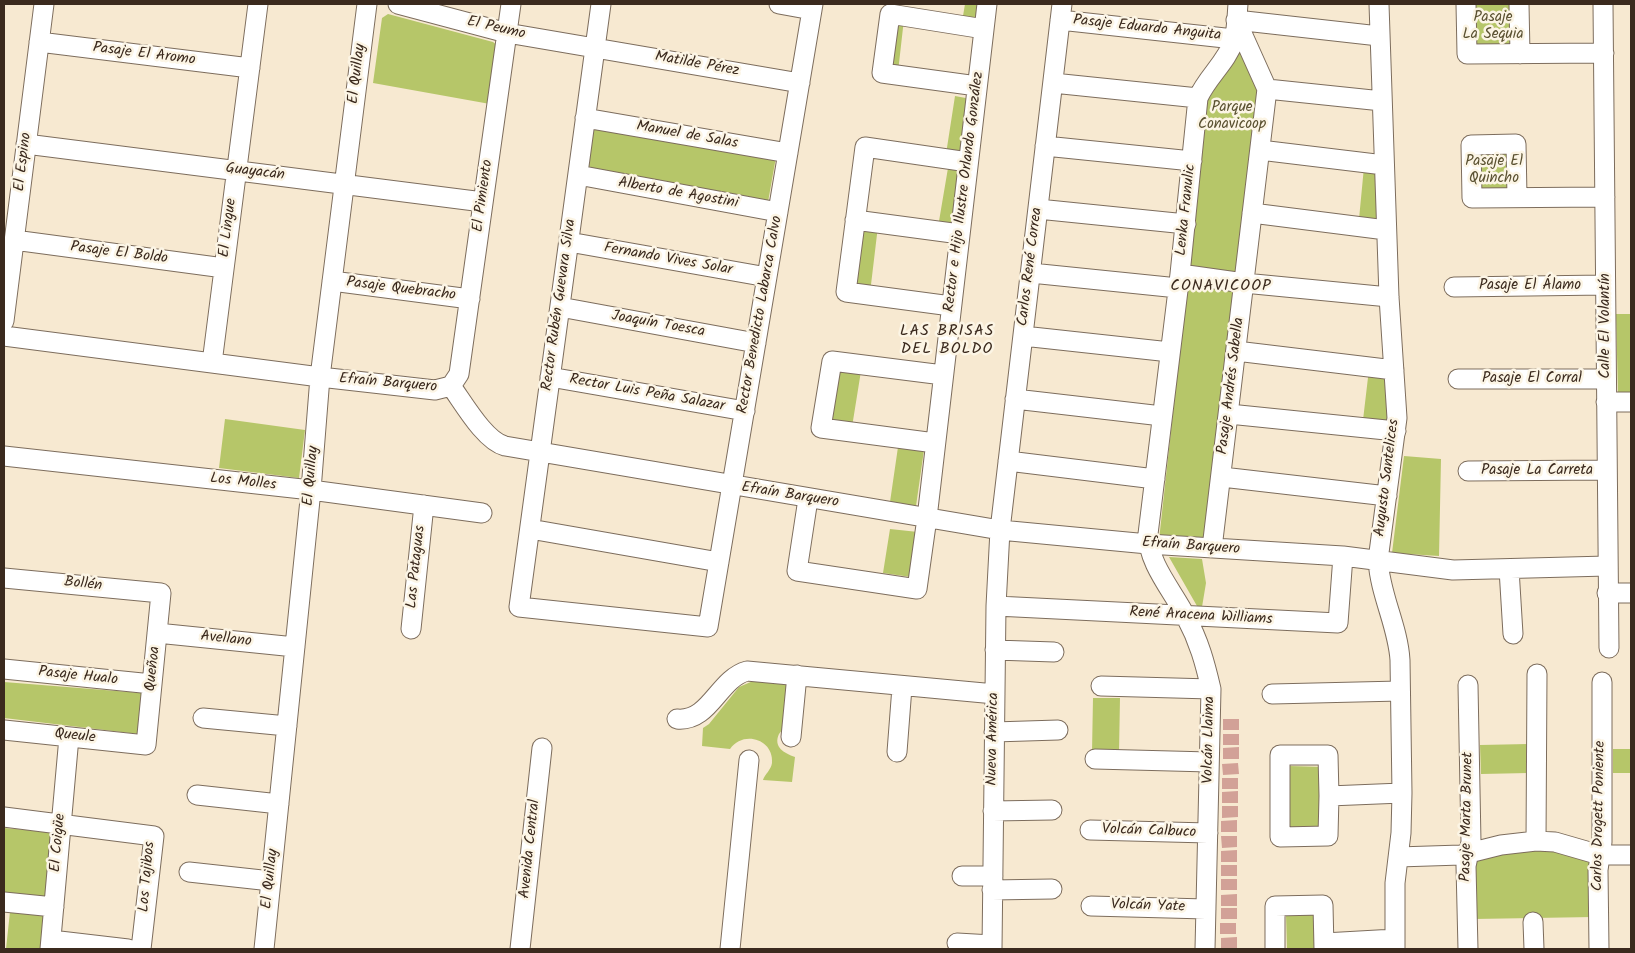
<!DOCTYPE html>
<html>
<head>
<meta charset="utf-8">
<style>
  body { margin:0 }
  #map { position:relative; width:1635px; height:953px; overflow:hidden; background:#f7e9d1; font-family:Kalam,sans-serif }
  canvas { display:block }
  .frame { position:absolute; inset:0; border:5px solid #3b2a1e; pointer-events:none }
</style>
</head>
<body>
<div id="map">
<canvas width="1635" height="953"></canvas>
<div class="frame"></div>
</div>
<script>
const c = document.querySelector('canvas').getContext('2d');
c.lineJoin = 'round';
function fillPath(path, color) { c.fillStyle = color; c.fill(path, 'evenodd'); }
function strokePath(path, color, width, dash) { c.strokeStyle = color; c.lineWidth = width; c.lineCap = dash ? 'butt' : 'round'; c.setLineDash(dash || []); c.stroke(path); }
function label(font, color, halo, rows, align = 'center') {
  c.font = font + ' Kalam,sans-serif'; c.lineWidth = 5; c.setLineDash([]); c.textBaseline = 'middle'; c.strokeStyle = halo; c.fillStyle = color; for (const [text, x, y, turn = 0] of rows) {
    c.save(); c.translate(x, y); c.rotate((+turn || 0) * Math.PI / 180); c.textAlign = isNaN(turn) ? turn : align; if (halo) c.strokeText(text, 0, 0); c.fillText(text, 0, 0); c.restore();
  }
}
fillPath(new Path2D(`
  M 965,4 L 979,4 L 976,24 L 962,22 Z
  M 1470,4 L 1514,4 L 1514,50 L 1471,51 Z
  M 388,14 L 493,42 L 498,46 L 490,104 L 373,83 L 382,18 Z
  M 892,17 L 904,19 L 898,72 L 884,70 Z
  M 1243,39 L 1261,92 L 1207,544 L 1159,540 L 1207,102 Z
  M 955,96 L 971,99 L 964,157 L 946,154 Z
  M 593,126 L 776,157 L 768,202 L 586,168 Z
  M 1513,148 L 1513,193 L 1476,194 L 1475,149 Z
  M 1364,167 L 1377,169 L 1378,221 L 1359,219 Z
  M 948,168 L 964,169 L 954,228 L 938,227 Z
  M 857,223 L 878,226 L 870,293 L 848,290 Z
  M 1616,314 L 1631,314 L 1631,394 L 1618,394 Z
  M 836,367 L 861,371 L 852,427 L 827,423 Z
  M 1369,369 L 1384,371 L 1388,422 L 1363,420 Z
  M 225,419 L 305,430 L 299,478 L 219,468 Z
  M 898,447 L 924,450 L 916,506 L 890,502 Z
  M 1404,456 L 1441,459 L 1439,556 L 1392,553 Z
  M 890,529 L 918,532 L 911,577 L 883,573 Z
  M 1169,557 L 1202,559 L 1206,583 L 1201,613 Z
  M 753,681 L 789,684 C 788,697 789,712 786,725 C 784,728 781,731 779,734 C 773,747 784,753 795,757 L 792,782 L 763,780 C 765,774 771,770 772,763 C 774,739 743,730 730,749 L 702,746 L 703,728 L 709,724 L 739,687 Z
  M 4,682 L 142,693 L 138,734 L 4,718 Z
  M 1093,698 L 1120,698 L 1119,753 L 1092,752 Z
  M 1528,744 L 1528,773 L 1481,774 L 1480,745 Z
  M 1613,749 L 1631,749 L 1631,773 L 1613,773 Z
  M 1289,766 L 1324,767 L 1324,833 L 1289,833 Z
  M 4,828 L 52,832 L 41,949 L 6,949 L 12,893 L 4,892 Z
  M 1535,848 L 1564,850 L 1594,860 L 1593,917 L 1474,919 L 1473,862 L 1495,854 Z
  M 1286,915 L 1318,915 L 1319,949 L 1287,949 Z`), '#b6c669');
fillPath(new Path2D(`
  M 1223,719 L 1239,719 L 1239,730 L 1223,730 Z
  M 1223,734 L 1239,734 L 1239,745 L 1223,745 Z
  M 1239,747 L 1239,759 L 1223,759 L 1223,748 Z
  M 1238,763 L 1239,774 L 1223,775 L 1222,764 Z
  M 1222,778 L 1238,778 L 1238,789 L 1222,789 Z
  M 1238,791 L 1238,803 L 1222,803 L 1222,792 Z
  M 1222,806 L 1238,806 L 1238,817 L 1222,818 Z
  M 1237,820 L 1237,832 L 1221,832 L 1221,821 Z
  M 1221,836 L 1237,836 L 1237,847 L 1222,848 Z
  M 1237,850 L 1237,862 L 1221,862 L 1221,851 Z
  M 1221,865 L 1237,865 L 1237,876 L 1221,876 Z
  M 1221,879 L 1237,879 L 1237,890 L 1221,890 Z
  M 1237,894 L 1237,906 L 1221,906 L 1221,895 Z
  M 1221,908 L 1237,908 L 1237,919 L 1221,919 Z
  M 1220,923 L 1236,923 L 1236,934 L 1220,934 Z
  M 1237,937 L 1237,949 L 1221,949 L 1221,938 Z`), '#d2a197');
const minor = new Path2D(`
  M 398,4 L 507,33 L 800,83
  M 601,4 L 519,607 L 708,627 L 813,4
  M 779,4 L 812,10
  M 1379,4 L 1389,297 L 1397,418 L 1378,560 C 1380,595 1398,626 1400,660 L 1402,793 L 1401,833 L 1395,883 L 1395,949
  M 1466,4 L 1467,54 L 1604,53
  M 1519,4 L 1520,54
  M 1603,4 L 1609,648
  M 1060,20 L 1234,39
  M 1236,20 L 1379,36
  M 39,42 L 250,68
  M 1053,83 L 1198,98
  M 977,86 L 882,73 L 890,14 L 984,29
  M 1267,89 L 1382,101
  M 585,118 L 788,153
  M 26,144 L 483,202
  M 1045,146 L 1192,161
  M 1260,150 L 1384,165
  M 578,175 L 778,212
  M 1517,197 L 1516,144 L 1471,145 L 1472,198 L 1605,197
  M 1038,209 L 1186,224
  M 1252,213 L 1386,230
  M 855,220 L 960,234
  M 14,240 L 224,268
  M 569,242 L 767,277
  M 1031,273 L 1178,288
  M 1180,274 L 1244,283 L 1389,297
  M 332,281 L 470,299
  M 1454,287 L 1605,285
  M 951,306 L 846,292 L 865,147 L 968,162
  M 560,307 L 756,343
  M 4,321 L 44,4
  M 4,336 L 320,377 L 435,390 L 451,386 L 459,374 L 511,4
  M 1023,336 L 1170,352
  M 1236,351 L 1394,370
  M 212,363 L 258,4
  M 550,377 L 745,411
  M 1458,379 L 1606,379
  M 451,386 C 464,404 485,441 505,446 L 1000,530 L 1148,544 L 1343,556 L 1453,570 L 1607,566
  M 1015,399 L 1162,416
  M 1606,402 L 1631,402
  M 1229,414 L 1396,431
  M 935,443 L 821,428 L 832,361 L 943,375
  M 4,456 L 311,490 L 482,513
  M 1008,461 L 1155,479
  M 1468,471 L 1607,470
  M 1222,477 L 1387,496
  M 808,499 L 797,571 L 917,589 L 927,518 L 987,4
  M 530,529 L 719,562
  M 1212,548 L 1267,89 L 1236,20
  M 1509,569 L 1513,634
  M 4,578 L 161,593 L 146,745 L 4,730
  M 1607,593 L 1631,593
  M 996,606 L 1338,623 L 1343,556
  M 411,629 L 424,505
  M 157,633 L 295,647
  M 995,650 L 1054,652
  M 4,669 L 152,684
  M 1101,686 L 1211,689
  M 1272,694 L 1400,691
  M 203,718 L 287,726
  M 677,719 C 710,722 718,679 747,671 L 995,694
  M 994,732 L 1058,730
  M 791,737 L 797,675
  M 897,752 L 902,687
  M 1095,759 L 1209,762
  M 197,795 L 279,804
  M 1329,796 L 1328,836 L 1280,837 L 1280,755 L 1328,755 L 1329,796 L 1402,793
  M 993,811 L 1052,810
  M 4,817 L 154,836 L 141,949
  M 1090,830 L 1208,833
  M 1536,841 L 1537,674
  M 1398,857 L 1461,855 L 1501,845 L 1536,841 L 1555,842 L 1600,855 L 1631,855
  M 189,872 L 271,881
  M 962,876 L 993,876
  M 992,890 L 1052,889
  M 4,902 L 54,907
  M 1091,906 L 1206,909
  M 1533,922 L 1534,949
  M 51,940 L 128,949
  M 957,943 L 992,945
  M 1324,943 L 1395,939
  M 50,949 L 69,737
  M 264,949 L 311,490 L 320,377 L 367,4
  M 520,949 L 542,748
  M 730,949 L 749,760
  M 992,949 L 996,606 L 1000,530 L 1062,4
  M 1205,949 L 1211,689 C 1205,663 1199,641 1186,617 C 1173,591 1148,564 1148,534 L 1180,274 L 1198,98 C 1207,77 1227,62 1234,40 C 1237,29 1237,15 1238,4
  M 1275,949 L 1275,906 L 1323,905 L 1324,949
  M 1468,949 L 1466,866 L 1471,842 L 1468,685
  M 1599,949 L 1598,870 L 1602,842 L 1602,682`);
strokePath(minor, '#7d6d5d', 21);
strokePath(minor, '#fff', 19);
label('15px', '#5a5131', '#fcf5e5', [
  ["Pasaje",1493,18],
  ["La Sequia",1493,35],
  ["Parque",1232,108],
  ["Conavicoop",1232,125],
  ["Pasaje El",1494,162],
  ["Quincho",1494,179]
]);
label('15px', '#3b2a1e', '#fcf5e5', [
  ["El Peumo",496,29,13],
  ["Pasaje Eduardo Anguita",1147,29,6],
  ["Pasaje El Aromo",144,55,7],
  ["Matilde Pérez",697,65,10],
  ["El Quillay",358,74,-83],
  ["Manuel de Salas",687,136,10],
  ["El Espino",24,162,-83],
  ["Guayacán",255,173,7],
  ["Rector e Hijo Ilustre Orlando González",965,192,-83],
  ["Alberto de Agostini",678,194,10],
  ["El Pimiento",484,196,-82],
  ["Lenka Franulic",1187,210,-84],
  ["El Lingue",229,228,-83],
  ["Pasaje El Boldo",119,254,7],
  ["Fernando Vives Solar",668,260,10],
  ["Carlos René Correa",1031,267,-83],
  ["Pasaje El Álamo",1530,286],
  ["Pasaje Quebracho",401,290,7],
  ["Rector Rubén Guevara Silva",560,305,-82],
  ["Rector Benedicto Labarca Calvo",761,315,-80],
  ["Joaquín Toesca",658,325,10],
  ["Calle El Volantín",1606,326,-90],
  ["Pasaje El Corral",1532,379],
  ["Efraín Barquero",388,384,5],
  ["Pasaje Andrés Sabella",1232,386,-83],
  ["Rector Luis Peña Salazar",647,394,10],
  ["Pasaje La Carreta",1537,471],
  ["El Quillay",312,476,-85],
  ["Augusto Santelices",1388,478,-83],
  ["Los Molles",243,483,6],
  ["Efraín Barquero",790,496,9],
  ["Efraín Barquero",1191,547,4],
  ["Las Pataguas",417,567,-84],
  ["Bollén",83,585,6],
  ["René Aracena Williams",1201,617,3],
  ["Avellano",226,640,6],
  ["Queñoa",154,669,-84],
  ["Pasaje Hualo",78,677,6],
  ["Queule",75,737,6],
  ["Nueva América",994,739,-89],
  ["Volcán Llaima",1210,740,-89],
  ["Carlos Drogett Poniente",1600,816,-89],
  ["Pasaje Marta Brunet",1468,817,-89],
  ["Volcán Calbuco",1149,832,2],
  ["El Coigüe",59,843,-85],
  ["Avenida Central",531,849,-84],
  ["Los Tajibos",148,877,-85],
  ["El Quillay",271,879,-84],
  ["Volcán Yate",1148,907,2]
]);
c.letterSpacing = '1px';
label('16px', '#3b2a1e', '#fcf5e5', [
  ["CONAVICOOP",1221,287],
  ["LAS BRISAS",947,332],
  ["DEL BOLDO",947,350]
]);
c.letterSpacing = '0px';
</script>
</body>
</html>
